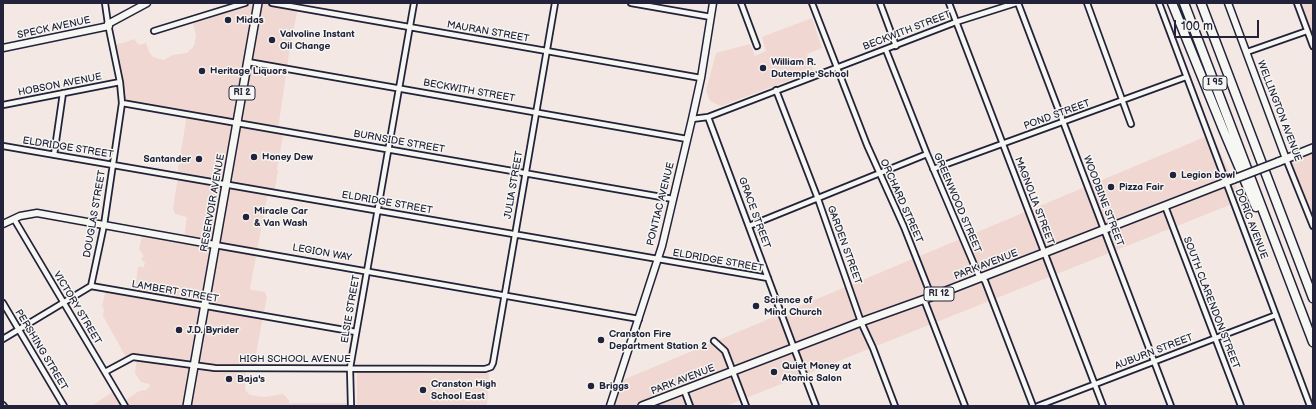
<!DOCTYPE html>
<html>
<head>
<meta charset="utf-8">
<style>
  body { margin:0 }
  #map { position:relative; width:1316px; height:409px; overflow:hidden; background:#f3e8e3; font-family:"Balsamiq Sans",sans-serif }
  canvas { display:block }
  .frame { position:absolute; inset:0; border:4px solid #22223b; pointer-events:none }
  .scale { position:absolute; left:1174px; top:20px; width:85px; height:18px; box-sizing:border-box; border:2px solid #22223b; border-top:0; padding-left:5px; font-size:12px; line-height:14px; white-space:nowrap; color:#22223b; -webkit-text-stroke:3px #f6f6f2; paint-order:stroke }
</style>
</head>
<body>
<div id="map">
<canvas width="1316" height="409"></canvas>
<div class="frame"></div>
<div class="scale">100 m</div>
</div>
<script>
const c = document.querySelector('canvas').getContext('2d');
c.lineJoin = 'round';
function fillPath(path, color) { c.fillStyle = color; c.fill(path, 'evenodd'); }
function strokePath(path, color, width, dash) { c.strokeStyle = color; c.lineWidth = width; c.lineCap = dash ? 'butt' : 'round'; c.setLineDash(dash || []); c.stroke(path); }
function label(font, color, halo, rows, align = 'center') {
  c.font = font + ' "Balsamiq Sans",sans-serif'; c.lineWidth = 3; c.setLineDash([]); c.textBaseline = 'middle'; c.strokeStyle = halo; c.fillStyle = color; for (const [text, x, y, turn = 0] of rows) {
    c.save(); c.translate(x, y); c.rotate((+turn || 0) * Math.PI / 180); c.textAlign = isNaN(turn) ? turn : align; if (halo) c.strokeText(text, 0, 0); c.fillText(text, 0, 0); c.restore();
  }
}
fillPath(new Path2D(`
  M 243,3 L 299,3 L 290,47 L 278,129 L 284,131 L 277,169 L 278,172 L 274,192 L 268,192 L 250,288 L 251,290 L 265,292 L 267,297 L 256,353 L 257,367 L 246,368 L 245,390 L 250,395 L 264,397 L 283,394 L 289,400 L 289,403 L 349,403 L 349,406 L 92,406 L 115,390 L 123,402 L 139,391 L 146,390 L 150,386 L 149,384 L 141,382 L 135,373 L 137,357 L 127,359 L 103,316 L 104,310 L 102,306 L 106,289 L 133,292 L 136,282 L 138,267 L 140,266 L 143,268 L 145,263 L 141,259 L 144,256 L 139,249 L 143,233 L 184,237 L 187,217 L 175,214 L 173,209 L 178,177 L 177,175 L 187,115 L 126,104 L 120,85 L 114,45 L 126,42 L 134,39 L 139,45 L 146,43 L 149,52 L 153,57 L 164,60 L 173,55 L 187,53 L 194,46 L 196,35 L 192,20 Z
  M 1297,3 L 1313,3 L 1313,45 Z
  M 812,18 L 822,48 L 807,54 L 814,71 L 721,106 L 710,101 L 706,91 L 716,53 L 750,44 L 755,56 L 766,51 L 762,37 Z
  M 1212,134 L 1242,200 L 726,406 L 615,406 L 618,382 Z
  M 1313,148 L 1313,226 L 1287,158 Z
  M 357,372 L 489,373 L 487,406 L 357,406 Z`), '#f0d7d1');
const street = new Path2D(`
  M 272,3 L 701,78
  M 631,3 L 711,17
  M 741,3 L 757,46
  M 812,3 L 867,145 L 904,227 L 930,293 L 925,302 L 965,406
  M 880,3 L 896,46
  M 949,3 L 1103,406
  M 1018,3 L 1171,406
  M 1087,3 L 1131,124
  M 1159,3 L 1310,406
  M 1297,3 L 1313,46
  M 154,31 L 245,3
  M 886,50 L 927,154 L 978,274 L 985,281 L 1033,406
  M 1247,52 L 1307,31
  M 248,62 L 687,139
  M 776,90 L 818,199 L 861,322 L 873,348 L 895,406
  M 122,103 L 673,199
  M 3,105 L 120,82
  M 708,117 L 794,348 L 816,406
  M 692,119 L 708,117 L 956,22 L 1016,3
  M 3,146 L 768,278
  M 54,155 L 63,93
  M 1286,159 L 1313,226
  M 933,169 L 1186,77
  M 1165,206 L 1241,406
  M 14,219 L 125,406
  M 749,226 L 927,154
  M 215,245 L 639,319
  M 91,286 L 104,225 L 122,103 L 120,82 L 108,24 L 105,3
  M 3,303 L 64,406
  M 3,339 L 91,286 L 356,332
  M 714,341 L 725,351 L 746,406
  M 105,372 L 133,357 L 215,368 L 485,369 L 491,367 L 493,363 L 555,3
  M 684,390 L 690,406
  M 3,405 L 4,406
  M 351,406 L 350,368 L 414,3
  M 1038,406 L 1276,315`);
const secondary = new Path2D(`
  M 1228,3 L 1286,159
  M 108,24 L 147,3
  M 3,48 L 109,26
  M 3,224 L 20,216 L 37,213 L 215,245
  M 610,406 L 662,246 L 692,119 L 701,78 L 713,3`);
const primary = new Path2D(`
  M 1278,162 L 1313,148
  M 187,406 L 258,3
  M 642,406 L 861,322 L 928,298 L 1234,179`);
const highway = new Path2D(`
  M 1172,3 L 1223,129 L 1256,207
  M 1184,3 L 1313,342
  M 1201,3 L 1313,298`);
strokePath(street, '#22223b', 8);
strokePath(secondary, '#22223b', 9);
strokePath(primary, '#22223b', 10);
strokePath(highway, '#22223b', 11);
strokePath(street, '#f6f6f2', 4.5);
strokePath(secondary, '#f6f6f2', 6);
strokePath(primary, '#f6f6f2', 7);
strokePath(highway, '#f6f6f2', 8);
const primaryBridge = new Path2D(`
  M 1234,179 L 1278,162`);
strokePath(primaryBridge, '#22223b', 10, []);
strokePath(primaryBridge, '#f6f6f2', 7);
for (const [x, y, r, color] of [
  [228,20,4,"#22223b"],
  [272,40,4,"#22223b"],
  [763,68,4,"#22223b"],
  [202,71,4,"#22223b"],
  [254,157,4,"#22223b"],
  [199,159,4,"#22223b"],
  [1173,175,4,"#22223b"],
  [1111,187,4,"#22223b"],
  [246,217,4,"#22223b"],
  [756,306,4,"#22223b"],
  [179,330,4,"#22223b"],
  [601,340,4,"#22223b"],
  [774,372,4,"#22223b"],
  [229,379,4,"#22223b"],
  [591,386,4,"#22223b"],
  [423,390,4,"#22223b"]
]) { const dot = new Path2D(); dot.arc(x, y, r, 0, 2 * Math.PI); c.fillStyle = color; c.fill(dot); strokePath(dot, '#f6f6f2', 1.5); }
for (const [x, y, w] of [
  [1215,83,24],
  [242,93,26],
  [939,294,30]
]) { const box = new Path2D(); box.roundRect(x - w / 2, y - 7, w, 14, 3); c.fillStyle = '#f6f6f2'; c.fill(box); strokePath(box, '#22223b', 1); }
label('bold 9px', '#22223b', null, [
  ["I 95",1215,83],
  ["RI 2",242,93],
  ["RI 12",939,294]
]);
label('bold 10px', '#22223b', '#f6f6f2', [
  ["Midas",236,20],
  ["Valvoline Instant",280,34],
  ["Oil Change",280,46],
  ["William R.",771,62],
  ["Dutemple School",771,74],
  ["Heritage Liquors",210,71],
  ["Honey Dew",262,157],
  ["Santander",191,159,"right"],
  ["Legion bowl",1181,175],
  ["Pizza Fair",1119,187],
  ["Miracle Car",254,211],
  ["& Van Wash",254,223],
  ["Science of",764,300],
  ["Mind Church",764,312],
  ["J.D. Byrider",187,330],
  ["Cranston Fire",609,334],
  ["Department Station 2",609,346],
  ["Quiet Money at",782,366],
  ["Atomic Salon",782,378],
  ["Baja's",237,379],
  ["Cranston High",431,384],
  ["School East",431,396],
  ["Briggs",599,386]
], 'left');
label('10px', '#22223b', '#f6f6f2', [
  ["SPECK AVENUE",54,28,-12],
  ["BECKWITH STREET",907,31,-21],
  ["MAURAN STREET",488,32,10],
  ["HOBSON AVENUE",60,85,-11],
  ["BECKWITH STREET",469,91,10],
  ["WELLINGTON AVENUE",1279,111,69],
  ["POND STREET",1057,115,-20],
  ["BURNSIDE STREET",399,142,10],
  ["ELDRIDGE STREET",68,148,9],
  ["JULIA STREET",514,185,-80],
  ["ORCHARD STREET",901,201,66],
  ["MAGNOLIA STREET",1034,201,69],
  ["WOODBINE STREET",1103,201,69],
  ["RESERVOIR AVENUE",213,203,-80],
  ["ELDRIDGE STREET",387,203,10],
  ["GREENWOOD STREET",957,203,67],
  ["PONTIAC AVENUE",661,204,-76],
  ["GRACE STREET",754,213,70],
  ["DOUGLAS STREET",95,214,-80],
  ["DORIC AVENUE",1251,224,69],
  ["GARDEN STREET",844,245,70],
  ["LEGION WAY",322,253,10],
  ["ELDRIDGE STREET",718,261,10],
  ["PARK AVENUE",986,265,-21],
  ["LAMBERT STREET",175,292,10],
  ["SOUTH CLARENDON STREET",1211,303,69],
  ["VICTORY STREET",77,308,59],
  ["ELSIE STREET",351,309,-80],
  ["PERSHING STREET",41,350,59],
  ["AUBURN STREET",1154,352,-21],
  ["HIGH SCHOOL AVENUE",295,359],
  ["PARK AVENUE",683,380,-21]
]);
</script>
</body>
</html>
